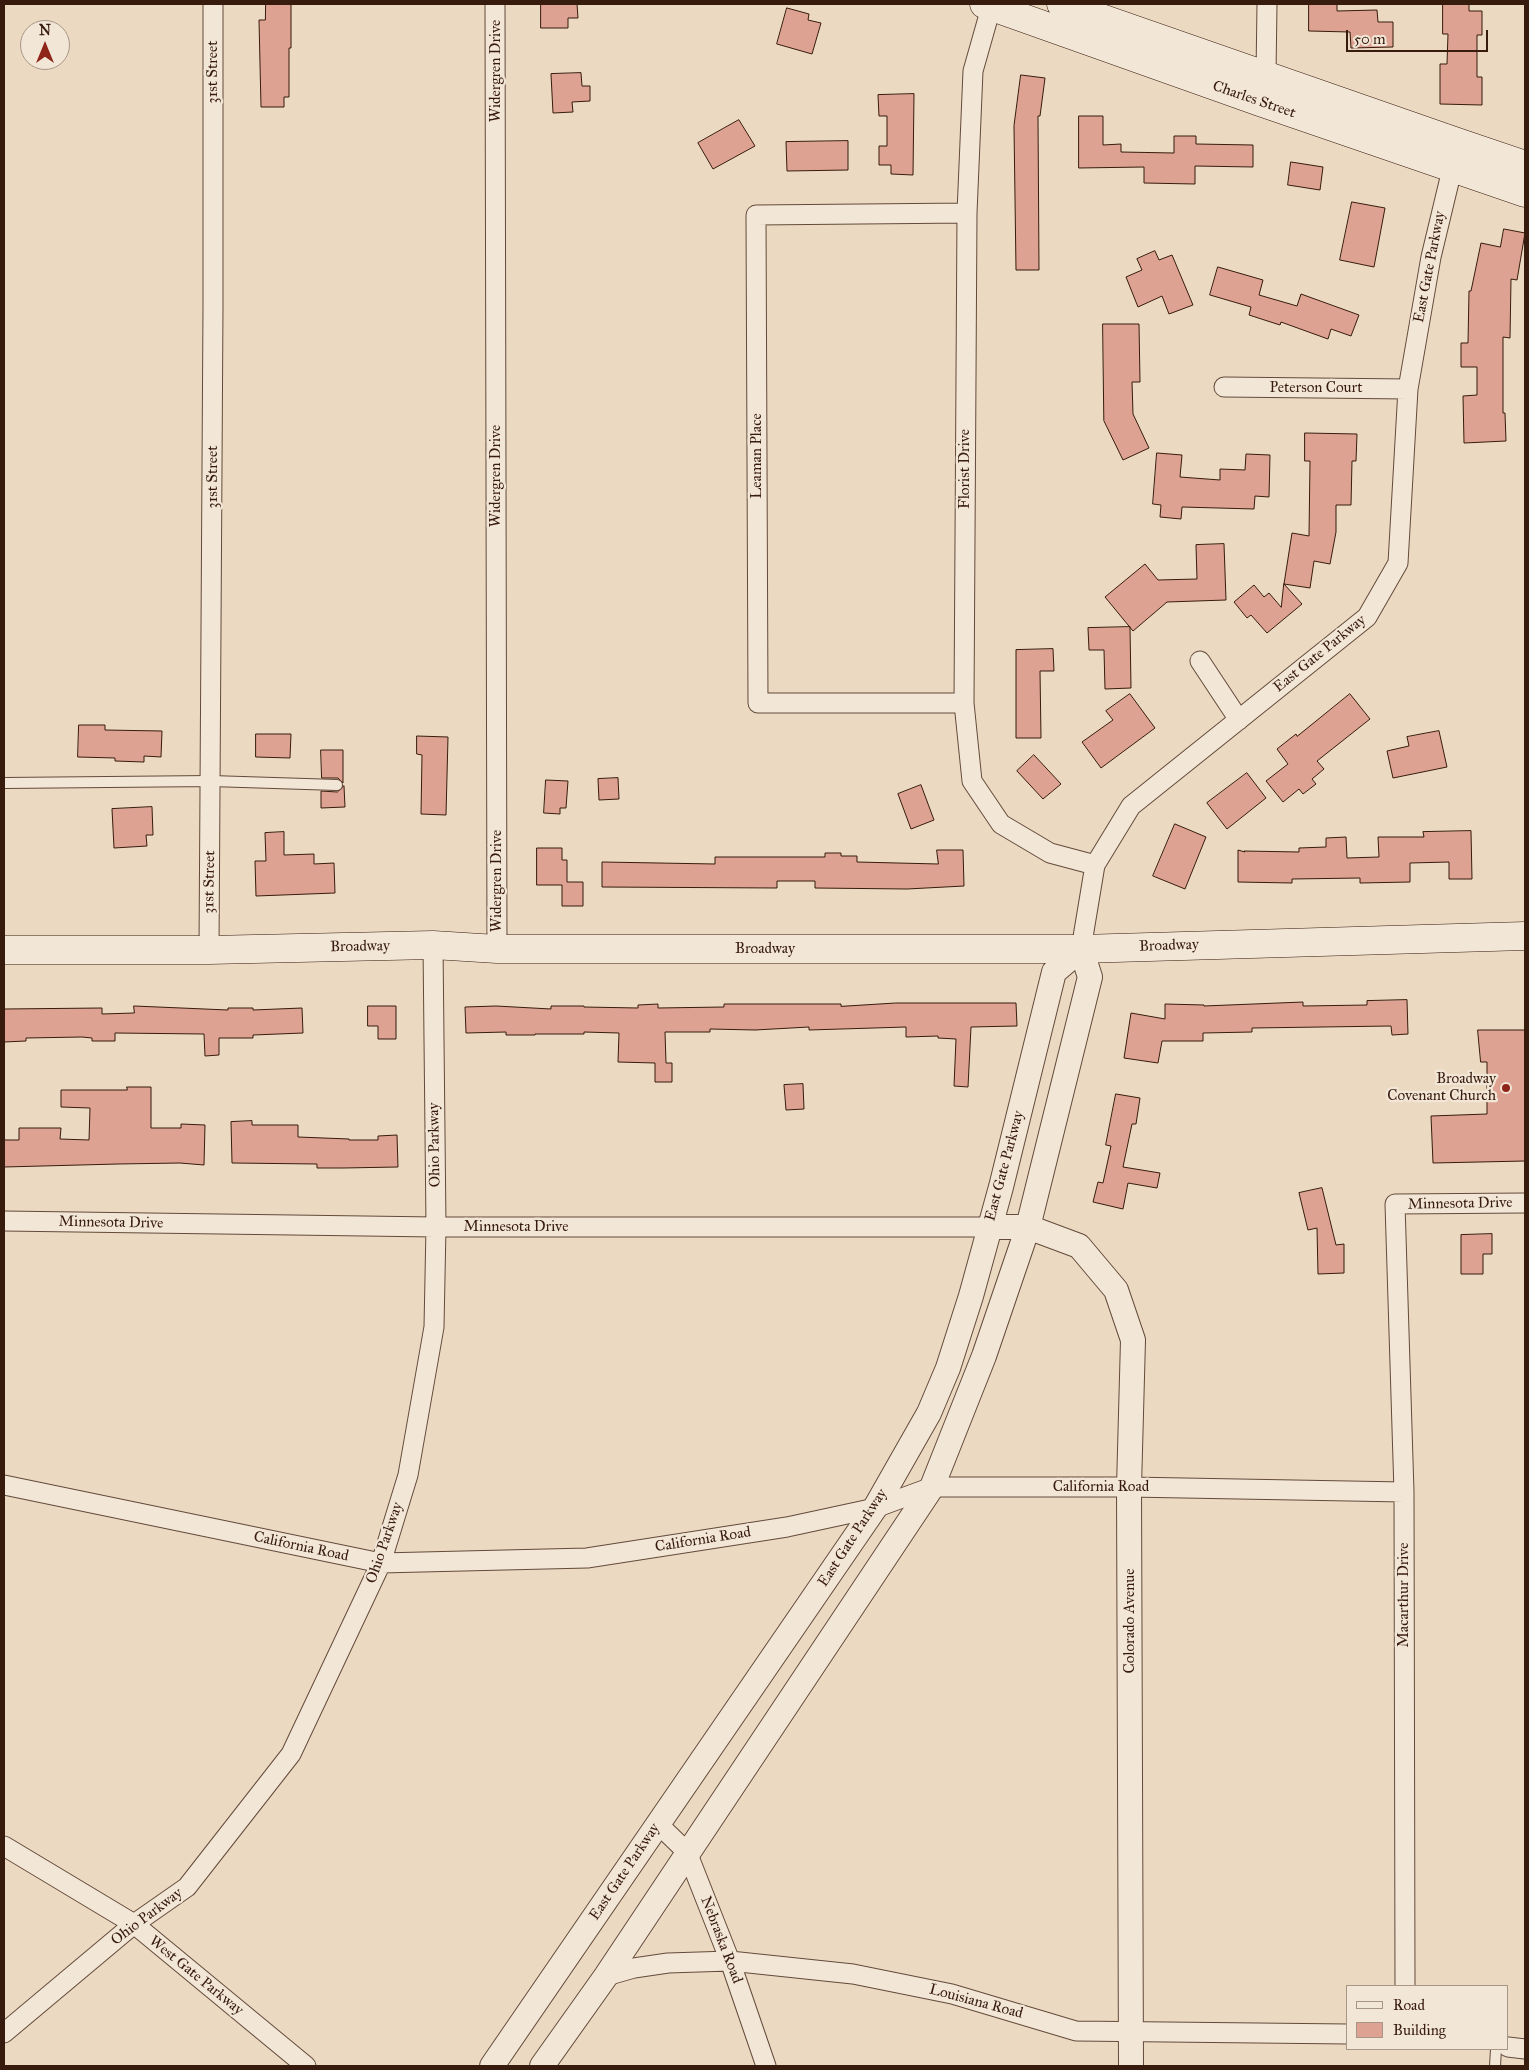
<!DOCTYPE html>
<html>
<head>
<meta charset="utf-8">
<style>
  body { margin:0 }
  #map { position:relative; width:1529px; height:2070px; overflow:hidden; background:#ebd9c1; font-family:"IM FELL Great Primer",serif }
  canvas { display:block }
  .frame { position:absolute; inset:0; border:5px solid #371b0d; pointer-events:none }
  .legend { position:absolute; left:1346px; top:1985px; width:162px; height:65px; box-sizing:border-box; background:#f2e6d7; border:1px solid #a79586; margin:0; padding:6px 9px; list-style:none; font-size:15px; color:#371b0d }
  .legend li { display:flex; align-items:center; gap:10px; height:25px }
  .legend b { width:25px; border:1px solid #a79586 }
  .north { position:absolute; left:20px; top:20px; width:50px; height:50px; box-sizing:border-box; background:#f2e6d7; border:1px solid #a79586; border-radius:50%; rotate:0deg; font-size:14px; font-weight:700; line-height:20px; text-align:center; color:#371b0d }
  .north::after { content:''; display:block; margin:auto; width:18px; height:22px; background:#8f2418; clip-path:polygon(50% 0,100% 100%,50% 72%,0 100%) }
  .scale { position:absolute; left:1346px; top:30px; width:142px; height:22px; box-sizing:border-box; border:2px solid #371b0d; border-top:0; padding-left:6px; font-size:15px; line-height:18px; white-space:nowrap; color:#371b0d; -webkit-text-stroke:4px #f2e6d7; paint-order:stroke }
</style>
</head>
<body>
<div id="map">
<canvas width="1529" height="2070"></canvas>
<div class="frame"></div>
<ul class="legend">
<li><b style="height:6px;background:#f2e6d7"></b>Road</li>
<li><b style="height:14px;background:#dda291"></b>Building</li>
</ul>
<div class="north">N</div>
<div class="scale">50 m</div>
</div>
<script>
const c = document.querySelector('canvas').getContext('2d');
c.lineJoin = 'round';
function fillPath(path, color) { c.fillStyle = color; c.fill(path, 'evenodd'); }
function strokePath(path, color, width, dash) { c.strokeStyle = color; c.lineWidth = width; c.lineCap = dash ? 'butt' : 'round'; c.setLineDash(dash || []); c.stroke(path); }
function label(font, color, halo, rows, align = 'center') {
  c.font = font + ' "IM FELL Great Primer",serif'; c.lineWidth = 4.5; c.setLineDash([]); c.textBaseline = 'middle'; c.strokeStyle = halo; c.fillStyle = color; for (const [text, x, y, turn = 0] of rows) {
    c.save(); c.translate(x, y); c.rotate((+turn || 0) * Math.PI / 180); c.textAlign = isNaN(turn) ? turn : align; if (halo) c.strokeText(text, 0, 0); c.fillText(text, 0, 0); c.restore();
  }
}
const building = new Path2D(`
  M 266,4 L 291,4 L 291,48 L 289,48 L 289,97 L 284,97 L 284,107 L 261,107 L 259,20 L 265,20 Z
  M 541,4 L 577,4 L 578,18 L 568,18 L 568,28 L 541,28 Z
  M 1309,4 L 1337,4 L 1337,11 L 1377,10 L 1378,22 L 1393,22 L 1393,47 L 1351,48 L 1350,32 L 1309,31 Z
  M 1443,4 L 1469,4 L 1469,11 L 1482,11 L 1482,35 L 1477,35 L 1477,77 L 1482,77 L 1482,105 L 1440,104 L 1440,64 L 1447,64 L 1448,34 L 1443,34 Z
  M 787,8 L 809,14 L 808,20 L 821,23 L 812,54 L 777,44 Z
  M 581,73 L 582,86 L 590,86 L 590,101 L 572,102 L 573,112 L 553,113 L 551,74 Z
  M 1021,75 L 1045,78 L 1040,116 L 1038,116 L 1039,270 L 1016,270 L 1014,126 Z
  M 914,94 L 913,175 L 891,174 L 891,165 L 879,165 L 879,146 L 887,146 L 887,116 L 879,116 L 878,95 Z
  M 1079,116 L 1103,116 L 1103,145 L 1121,144 L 1121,152 L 1174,153 L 1174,136 L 1196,136 L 1196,144 L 1253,145 L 1253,167 L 1195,166 L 1195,184 L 1144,183 L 1144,167 L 1079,168 Z
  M 739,120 L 755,146 L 713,169 L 698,143 Z
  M 848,141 L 848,170 L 787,171 L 786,142 Z
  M 1291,162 L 1323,167 L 1320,190 L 1288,185 Z
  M 1352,202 L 1385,208 L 1374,267 L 1340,260 Z
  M 1504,229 L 1525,233 L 1517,280 L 1511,279 L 1510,338 L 1503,337 L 1503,413 L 1505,413 L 1506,441 L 1464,443 L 1463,396 L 1477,395 L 1477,367 L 1461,367 L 1461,343 L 1468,343 L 1469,291 L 1471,291 L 1481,243 L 1500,247 Z
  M 1155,251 L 1159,260 L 1172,255 L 1193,305 L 1169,314 L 1162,296 L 1138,307 L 1126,277 L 1142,270 L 1137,259 Z
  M 1218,267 L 1263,280 L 1259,295 L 1297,306 L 1301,294 L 1359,315 L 1351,336 L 1331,329 L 1328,339 L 1281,322 L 1280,325 L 1249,315 L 1251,307 L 1210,295 Z
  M 1103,324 L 1139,324 L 1140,382 L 1132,382 L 1133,414 L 1149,448 L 1123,460 L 1104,421 Z
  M 1305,433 L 1357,434 L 1356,461 L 1352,461 L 1351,505 L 1336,505 L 1336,532 L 1330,564 L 1314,561 L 1310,588 L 1284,584 L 1292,533 L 1309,536 L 1310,461 L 1305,461 Z
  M 1157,453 L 1182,455 L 1180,477 L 1220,480 L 1220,469 L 1245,470 L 1246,454 L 1270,455 L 1269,497 L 1255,496 L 1254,509 L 1182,507 L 1181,519 L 1160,517 L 1161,505 L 1153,504 Z
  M 1224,544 L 1226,600 L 1167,602 L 1133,631 L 1105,597 L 1145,564 L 1158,580 L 1197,579 L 1196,545 Z
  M 1284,584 L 1302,604 L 1267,633 L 1251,615 L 1247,618 L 1234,602 L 1254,585 L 1264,597 L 1269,593 L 1281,607 Z
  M 1130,627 L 1131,688 L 1105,689 L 1104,650 L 1089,650 L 1088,628 Z
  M 1053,649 L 1054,671 L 1040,671 L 1041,738 L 1016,738 L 1016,650 Z
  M 1130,694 L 1155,728 L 1101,768 L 1082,742 L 1113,720 L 1106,711 Z
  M 1350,694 L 1370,719 L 1317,761 L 1324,769 L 1312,779 L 1316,784 L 1303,794 L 1299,789 L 1283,802 L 1266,781 L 1288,764 L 1277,749 L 1296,734 L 1297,736 Z
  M 79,725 L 105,725 L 105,730 L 162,731 L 161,757 L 144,756 L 144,762 L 115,761 L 115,758 L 78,757 Z
  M 1439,731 L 1447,767 L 1393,778 L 1387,751 L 1409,746 L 1407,737 Z
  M 256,734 L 291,734 L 290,758 L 256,757 Z
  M 417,736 L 448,737 L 446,815 L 421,814 L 422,755 L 417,754 Z
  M 321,750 L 343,750 L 343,783 L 338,778 L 322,778 Z
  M 1034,755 L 1061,784 L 1043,799 L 1017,771 Z
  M 1247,773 L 1266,798 L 1227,829 L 1207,803 Z
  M 618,778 L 619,799 L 599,800 L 598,779 Z
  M 546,780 L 568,781 L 566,808 L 560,808 L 560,814 L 544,813 Z
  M 921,785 L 934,820 L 911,829 L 898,794 Z
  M 344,786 L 345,807 L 321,808 L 321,791 L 337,792 Z
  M 152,807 L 153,835 L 146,835 L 147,846 L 114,848 L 112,809 Z
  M 1175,824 L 1206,837 L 1185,889 L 1153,876 Z
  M 1471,831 L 1472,879 L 1449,879 L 1449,862 L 1410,863 L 1410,882 L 1360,883 L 1360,878 L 1292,879 L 1292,883 L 1238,882 L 1238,850 L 1245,852 L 1244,851 L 1299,852 L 1299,848 L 1326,847 L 1326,838 L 1346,837 L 1347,858 L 1379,857 L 1378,837 L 1424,837 L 1423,832 Z
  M 284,832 L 284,855 L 314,854 L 314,864 L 334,863 L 335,893 L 256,896 L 255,861 L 266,861 L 265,833 Z
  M 537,848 L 562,848 L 562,860 L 567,860 L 567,882 L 583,882 L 583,906 L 562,906 L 562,885 L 537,885 Z
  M 937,850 L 963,850 L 964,886 L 907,889 L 815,888 L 815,881 L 777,881 L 777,888 L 602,887 L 602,862 L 715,864 L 715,857 L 825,857 L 825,853 L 841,853 L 841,856 L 857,856 L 857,862 L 938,864 Z
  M 1407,1000 L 1408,1034 L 1392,1035 L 1391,1026 L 1252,1028 L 1252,1032 L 1203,1033 L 1203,1041 L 1162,1041 L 1158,1063 L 1124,1058 L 1131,1013 L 1165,1019 L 1165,1004 L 1204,1005 L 1204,1006 L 1303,1002 L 1303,1006 L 1367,1005 L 1367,1001 Z
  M 896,1003 L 1016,1003 L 1017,1026 L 971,1027 L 968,1087 L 954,1086 L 956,1039 L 938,1038 L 938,1036 L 906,1037 L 906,1027 L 809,1030 L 809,1027 L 755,1030 L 710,1029 L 710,1032 L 665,1032 L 666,1063 L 672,1063 L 672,1082 L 655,1082 L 655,1063 L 618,1062 L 619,1033 L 584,1032 L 584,1034 L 535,1034 L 535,1035 L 506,1035 L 506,1032 L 466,1033 L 465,1007 L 496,1006 L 551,1009 L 551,1006 L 584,1006 L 584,1007 L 638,1008 L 638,1005 L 658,1004 L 658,1008 L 724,1007 L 724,1004 L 841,1004 L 841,1006 Z
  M 134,1006 L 228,1010 L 228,1008 L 253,1008 L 253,1010 L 302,1008 L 303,1033 L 253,1035 L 253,1038 L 219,1038 L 219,1055 L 205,1056 L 204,1034 L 115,1033 L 115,1041 L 92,1041 L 92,1038 L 82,1037 L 26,1038 L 26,1041 L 4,1042 L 4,1009 L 102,1008 L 102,1014 L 134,1013 Z
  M 368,1006 L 396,1006 L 396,1039 L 378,1039 L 378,1026 L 368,1026 Z
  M 1478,1030 L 1525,1030 L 1525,1161 L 1433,1163 L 1431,1116 L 1487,1114 L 1487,1062 L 1481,1062 Z
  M 803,1084 L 804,1109 L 786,1110 L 784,1085 Z
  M 127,1087 L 151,1087 L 151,1128 L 181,1128 L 181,1124 L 205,1125 L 204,1165 L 180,1163 L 118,1164 L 4,1167 L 4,1140 L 19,1140 L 19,1128 L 61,1128 L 60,1139 L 89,1140 L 90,1108 L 61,1107 L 61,1090 L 127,1090 Z
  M 1116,1094 L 1140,1098 L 1136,1124 L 1132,1124 L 1123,1167 L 1160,1173 L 1157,1188 L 1128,1183 L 1123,1209 L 1093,1202 L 1098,1182 L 1103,1183 L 1111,1146 L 1106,1145 Z
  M 252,1121 L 252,1125 L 298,1125 L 298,1137 L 349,1139 L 349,1140 L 378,1140 L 378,1136 L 397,1135 L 398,1167 L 343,1168 L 317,1168 L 317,1164 L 232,1163 L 231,1122 Z
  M 1322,1188 L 1336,1245 L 1344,1244 L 1344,1273 L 1318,1274 L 1317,1228 L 1308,1230 L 1299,1193 Z
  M 1492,1234 L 1492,1254 L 1483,1254 L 1483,1274 L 1461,1274 L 1461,1235 Z`);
fillPath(building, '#dda291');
strokePath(building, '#371b0d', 1);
const service = new Path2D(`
  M 4,783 L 211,781 L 337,785
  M 1495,2066 L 1496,2049`);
const minor = new Path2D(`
  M 495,4 L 497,949
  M 992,4 L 973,71 L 967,213 L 964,703 L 972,781 L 1001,824 L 1050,853 L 1095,865
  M 1264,85 L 1266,75 L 1267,4
  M 1224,387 L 1408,389
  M 1200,661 L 1239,720
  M 964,703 L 758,703 L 756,215 L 967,213
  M 1081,949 L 1095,865 L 1131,806 L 1367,617 L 1398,563 L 1408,389 L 1431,257 L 1455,157
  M 209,950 L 213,306 L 213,4
  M 4,1221 L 436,1227 L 989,1227
  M 4,1485 L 381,1563 L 587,1558 L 787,1527 L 875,1508 L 932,1487 L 1129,1487 L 1404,1492
  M 658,1824 L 687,1852 L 730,1961 L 766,2066
  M 4,1846 L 134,1924 L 306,2066
  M 606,1976 L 634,1968 L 668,1963 L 730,1961 L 853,1974 L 952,1994 L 1076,2031 L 1348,2034
  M 1405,1986 L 1404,1492 L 1395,1204 L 1525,1203
  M 4,2033 L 134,1924 L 187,1887 L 291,1754 L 381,1563 L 408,1475 L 434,1327 L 436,1227 L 433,945
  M 1508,2047 L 1525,2049`);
const tertiary = new Path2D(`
  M 989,1227 L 1028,1227 L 1079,1246 L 1116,1290 L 1133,1340 L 1129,1487 L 1131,2066
  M 492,2066 L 875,1508 L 929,1413 L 948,1368 L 971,1296 L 1001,1187 L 1054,972 L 1081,949 L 1090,977 L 1028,1227 L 984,1356 L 932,1487 L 606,1976 L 542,2066`);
const secondary = new Path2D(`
  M 984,4 L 1260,102 L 1525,193
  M 1061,4 L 1460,143 L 1525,165
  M 4,950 L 209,950 L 433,945 L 497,949 L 1081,949 L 1525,936`);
strokePath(service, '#644a3a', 12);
strokePath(minor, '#644a3a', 21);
strokePath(tertiary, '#644a3a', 26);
strokePath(secondary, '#371b0d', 29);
strokePath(service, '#f2e6d7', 10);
strokePath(minor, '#f2e6d7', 19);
strokePath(tertiary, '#f2e6d7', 24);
strokePath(secondary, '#f2e6d7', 28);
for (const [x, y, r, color] of [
  [1506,1088,5,"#8f2418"]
]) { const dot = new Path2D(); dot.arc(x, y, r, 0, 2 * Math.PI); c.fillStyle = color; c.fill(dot); strokePath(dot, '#f2e6d7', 2); }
label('15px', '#371b0d', '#f2e6d7', [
  ["Widergren Drive",496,71,-90],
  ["31st Street",213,72,-90],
  ["Charles Street",1254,100,19],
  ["East Gate Parkway",1430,267,-79],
  ["Peterson Court",1316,388],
  ["Leaman Place",757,456,-90],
  ["Florist Drive",965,469,-90],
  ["Widergren Drive",496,476,-90],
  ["31st Street",213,477,-90],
  ["East Gate Parkway",1320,654,-39],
  ["Widergren Drive",497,881,-90],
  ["31st Street",210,882,-89],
  ["Broadway",1169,946,-2],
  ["Broadway",360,947,-1],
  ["Broadway",765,949],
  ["Ohio Parkway",435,1145,-91],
  ["East Gate Parkway",1005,1166,-75],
  ["Minnesota Drive",1460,1204,-1],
  ["Minnesota Drive",111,1223,1],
  ["Minnesota Drive",516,1227],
  ["California Road",1101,1487],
  ["East Gate Parkway",853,1538,-57],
  ["California Road",703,1540,-9],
  ["Ohio Parkway",385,1543,-71],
  ["California Road",301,1547,12],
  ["Macarthur Drive",1404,1595,-90],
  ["Colorado Avenue",1130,1621,-90],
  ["East Gate Parkway",625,1872,-56],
  ["Ohio Parkway",147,1917,-37],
  ["Nebraska Road",721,1940,69],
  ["West Gate Parkway",196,1976,39],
  ["Louisiana Road",976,2002,15]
]);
label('15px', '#371b0d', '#f2e6d7', [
  ["Broadway",1496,1079],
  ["Covenant Church",1496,1096]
], 'right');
</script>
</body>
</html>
